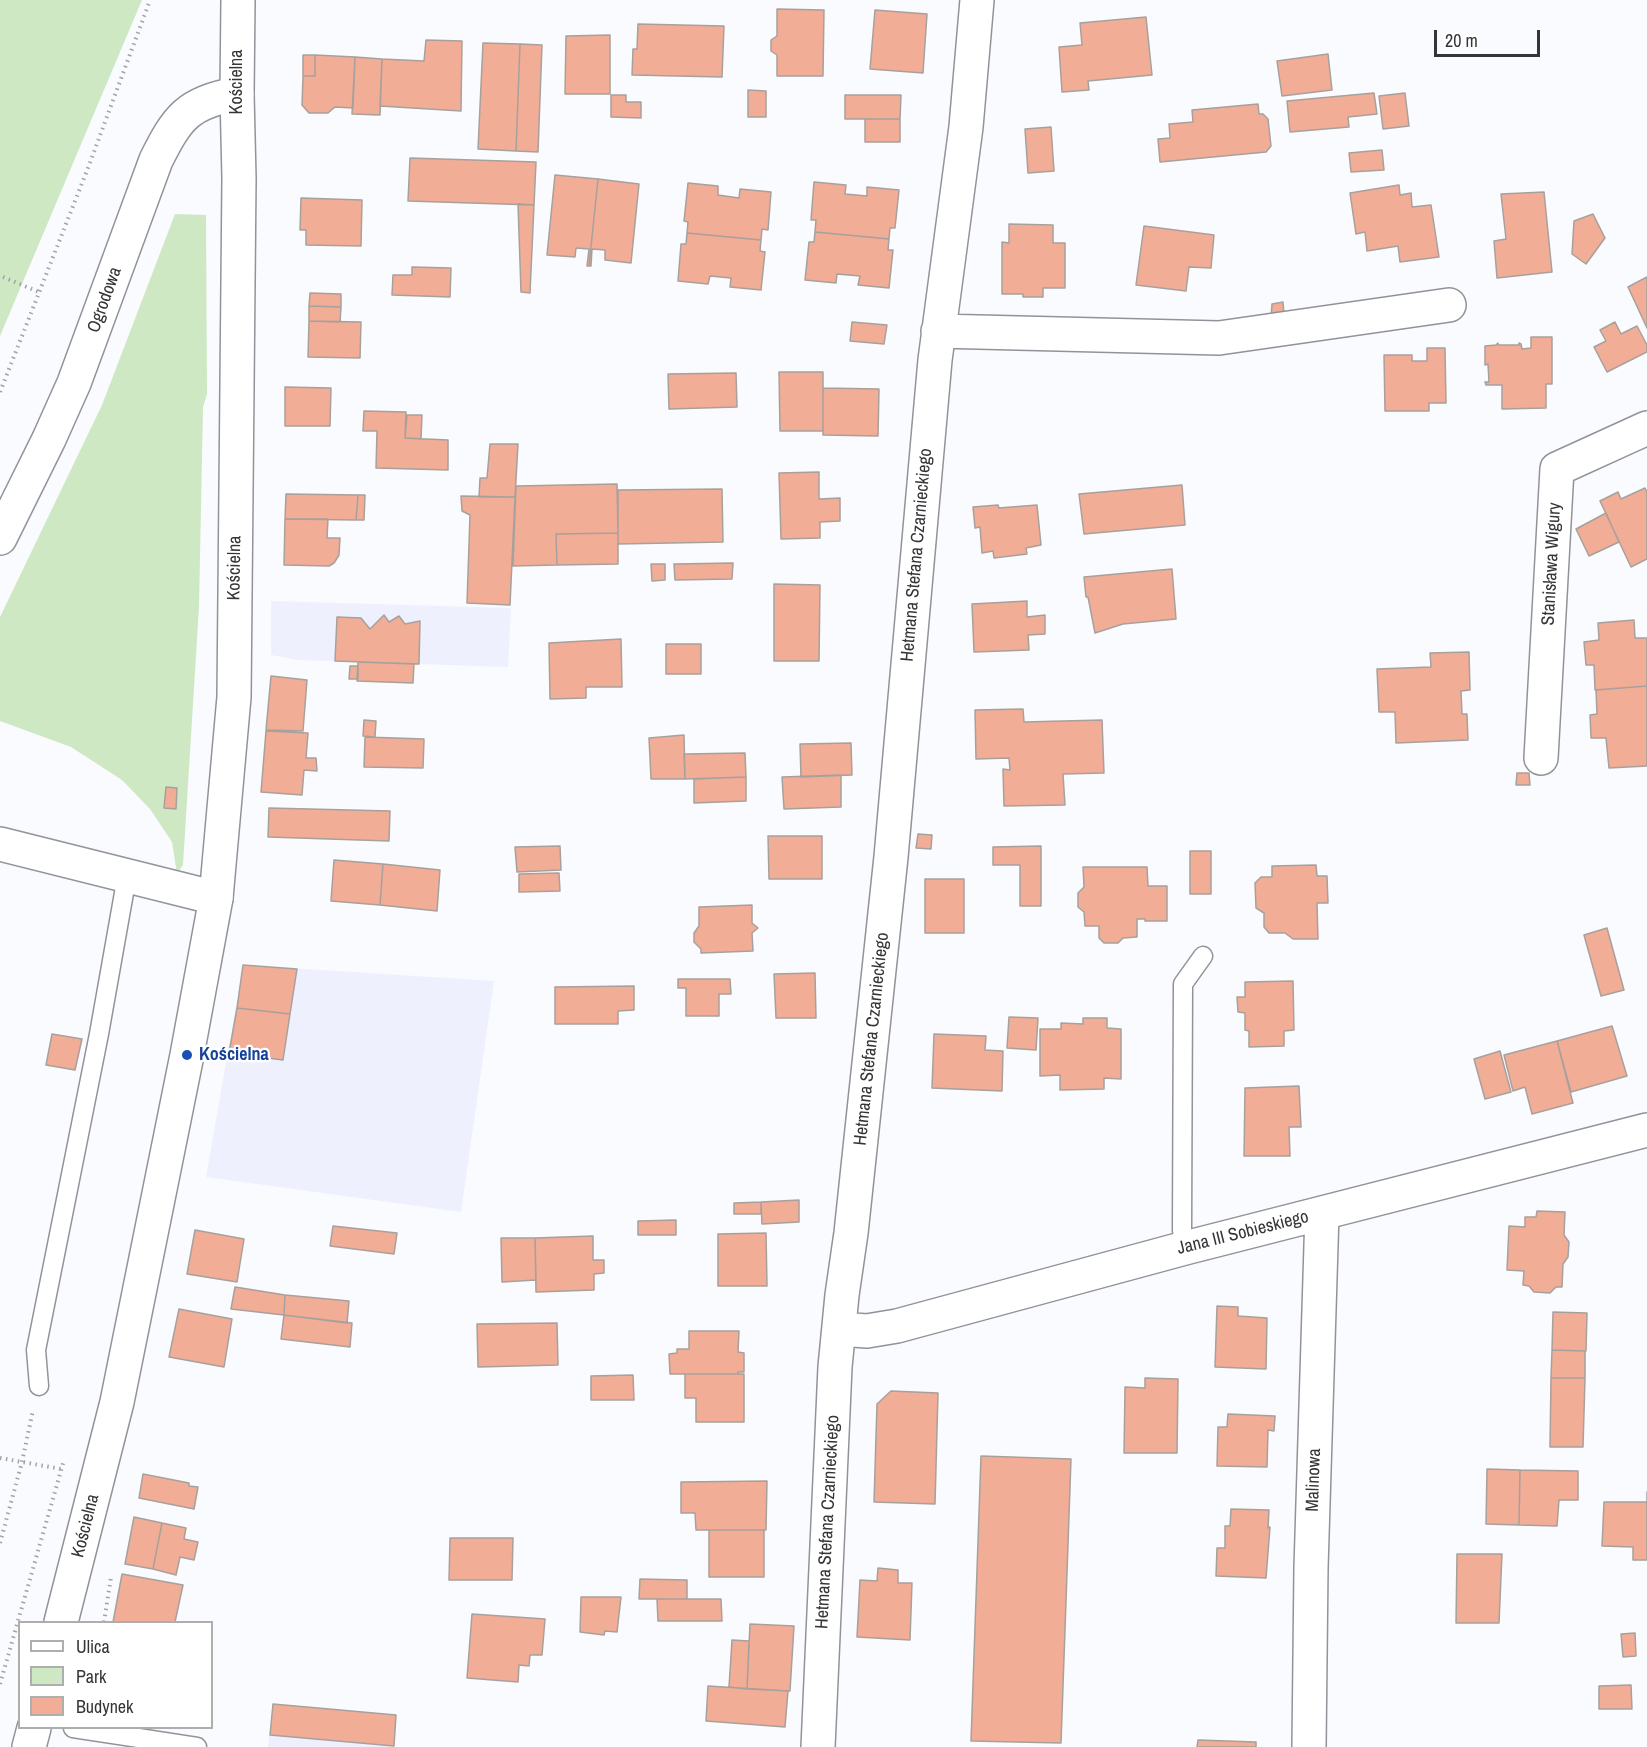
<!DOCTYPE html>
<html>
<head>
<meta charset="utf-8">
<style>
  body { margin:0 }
  #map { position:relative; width:1647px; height:1747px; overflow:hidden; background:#fafbfe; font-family:"Archivo Narrow",sans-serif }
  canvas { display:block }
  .legend { position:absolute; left:18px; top:1621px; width:195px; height:108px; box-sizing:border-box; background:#fff; border:2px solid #aeaeaf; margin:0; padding:8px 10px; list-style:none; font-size:18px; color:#353538 }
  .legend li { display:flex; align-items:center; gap:12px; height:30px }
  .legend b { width:30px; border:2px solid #aeaeaf }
  .scale { position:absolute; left:1434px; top:30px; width:106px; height:27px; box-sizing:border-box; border:3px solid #353538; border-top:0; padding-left:8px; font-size:18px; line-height:21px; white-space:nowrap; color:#353538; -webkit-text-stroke:4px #fff; paint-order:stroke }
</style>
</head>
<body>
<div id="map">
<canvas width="1647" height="1747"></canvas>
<ul class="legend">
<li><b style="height:8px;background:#fff"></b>Ulica</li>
<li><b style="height:16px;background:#cee8c3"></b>Park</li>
<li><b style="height:16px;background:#f1ad96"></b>Budynek</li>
</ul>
<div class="scale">20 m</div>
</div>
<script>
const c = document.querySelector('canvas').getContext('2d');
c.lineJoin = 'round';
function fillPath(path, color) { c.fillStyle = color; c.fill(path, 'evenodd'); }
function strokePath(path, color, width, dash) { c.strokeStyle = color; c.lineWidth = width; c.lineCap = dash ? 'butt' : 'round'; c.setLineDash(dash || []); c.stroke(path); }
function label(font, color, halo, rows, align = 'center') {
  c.font = font + ' "Archivo Narrow",sans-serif'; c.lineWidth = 4.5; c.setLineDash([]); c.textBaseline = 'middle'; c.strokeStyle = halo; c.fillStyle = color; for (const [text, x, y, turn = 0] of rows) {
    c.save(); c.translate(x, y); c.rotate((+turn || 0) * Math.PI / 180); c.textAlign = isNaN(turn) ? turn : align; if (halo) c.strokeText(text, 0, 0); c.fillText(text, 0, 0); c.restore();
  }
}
fillPath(new Path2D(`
  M 271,601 L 511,608 L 508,667 L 297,660 L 271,655 Z
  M 243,965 L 494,981 L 461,1212 L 206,1177 Z
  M 273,1704 L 396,1715 L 394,1747 L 268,1747 Z`), '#eef1fd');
fillPath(new Path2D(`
  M 0,0 L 142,0 L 0,336 Z
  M 175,214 L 206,215 L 207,394 L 203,407 L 199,607 L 183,865 L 177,874 L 172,842 L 150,809 L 122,780 L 71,747 L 0,721 L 0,617 L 102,405 Z`), '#cee8c3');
const building = new Path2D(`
  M 777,9 L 824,10 L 823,76 L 777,76 L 777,55 L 771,51 L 771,40 L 777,36 Z
  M 875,10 L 927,14 L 923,73 L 870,69 Z
  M 1146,17 L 1152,75 L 1088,81 L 1089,90 L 1062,92 L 1059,47 L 1082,45 L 1080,23 Z
  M 638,24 L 724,26 L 722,77 L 632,75 L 633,49 L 637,49 Z
  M 610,35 L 610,94 L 565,94 L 566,36 Z
  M 426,40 L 462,41 L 461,111 L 380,106 L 382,59 L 424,61 Z
  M 483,43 L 520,44 L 516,151 L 478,149 Z
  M 520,44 L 542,45 L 538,152 L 516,151 Z
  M 1328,54 L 1332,90 L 1282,96 L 1277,61 Z
  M 303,55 L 315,55 L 315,76 L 303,76 Z
  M 315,55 L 355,57 L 353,108 L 335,107 L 328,113 L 309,113 L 302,105 L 303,76 L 315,76 Z
  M 355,57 L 382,59 L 380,115 L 352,114 Z
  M 748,90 L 766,91 L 766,117 L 748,117 Z
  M 1374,93 L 1377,114 L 1348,117 L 1349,127 L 1290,132 L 1287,101 Z
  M 1405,93 L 1409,126 L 1383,129 L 1379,96 Z
  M 611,95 L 626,95 L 626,102 L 641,102 L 641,118 L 611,117 Z
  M 845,95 L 901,95 L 900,119 L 845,119 Z
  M 1258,104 L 1259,114 L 1263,114 L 1268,119 L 1271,146 L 1266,152 L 1160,162 L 1158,139 L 1170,138 L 1169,124 L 1193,122 L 1192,110 Z
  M 865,119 L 900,119 L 900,142 L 865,142 Z
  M 1051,127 L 1054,171 L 1028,173 L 1025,129 Z
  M 1382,150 L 1384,170 L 1351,172 L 1349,153 Z
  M 410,158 L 536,162 L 534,205 L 408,201 Z
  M 555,175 L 598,179 L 589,266 L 587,266 L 589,249 L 576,248 L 575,257 L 547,255 Z
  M 598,179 L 639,184 L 631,263 L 605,260 L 605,250 L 592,249 L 591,266 L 589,266 Z
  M 814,182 L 846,185 L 845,194 L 867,196 L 867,187 L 899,190 L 895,228 L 890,228 L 889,239 L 815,232 L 816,220 L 811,220 Z
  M 688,183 L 718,186 L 718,195 L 739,198 L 740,189 L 771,192 L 768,230 L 762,229 L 761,240 L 687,233 L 688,222 L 684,221 Z
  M 1399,185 L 1400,195 L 1411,193 L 1412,207 L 1431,205 L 1439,257 L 1400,262 L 1398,246 L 1367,251 L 1365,232 L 1356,234 L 1350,193 Z
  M 1544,192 L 1552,272 L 1497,278 L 1494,241 L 1506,239 L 1501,194 Z
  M 301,198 L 362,200 L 361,246 L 306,245 L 306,230 L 300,230 Z
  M 518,204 L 534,205 L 530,293 L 521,292 Z
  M 1593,214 L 1605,238 L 1586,264 L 1572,254 L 1574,221 Z
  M 1009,224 L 1053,225 L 1053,243 L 1065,243 L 1065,288 L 1043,288 L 1043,297 L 1023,297 L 1023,294 L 1002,294 L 1002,242 L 1009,243 Z
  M 1144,226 L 1214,235 L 1211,268 L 1189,267 L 1186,291 L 1136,285 Z
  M 815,232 L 889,239 L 888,250 L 893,250 L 889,288 L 858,285 L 860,276 L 837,274 L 836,283 L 805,280 L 809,242 L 814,242 Z
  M 687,233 L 761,240 L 760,251 L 765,252 L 761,290 L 730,287 L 731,278 L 710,276 L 708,284 L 678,281 L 681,244 L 686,244 Z
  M 412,267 L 451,268 L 450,297 L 392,295 L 393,275 L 412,275 Z
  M 1647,277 L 1647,328 L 1628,287 Z
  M 310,293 L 341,294 L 341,307 L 309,306 Z
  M 1283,302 L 1284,315 L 1271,317 L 1272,304 Z
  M 309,306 L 341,307 L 340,322 L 309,321 Z
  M 309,321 L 361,322 L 360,358 L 308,357 Z
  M 852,322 L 887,325 L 884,344 L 850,341 Z
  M 1615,322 L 1621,334 L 1637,326 L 1647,345 L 1647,352 L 1607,372 L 1594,347 L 1606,341 L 1600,330 Z
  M 1531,337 L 1552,337 L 1552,384 L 1546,384 L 1546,408 L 1502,409 L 1502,385 L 1486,385 L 1485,382 L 1489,382 L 1488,364 L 1485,365 L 1485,346 L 1496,345 L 1498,343 L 1498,345 L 1519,345 L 1519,343 L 1521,344 L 1522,349 L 1531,348 Z
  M 1427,348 L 1445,348 L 1446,403 L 1429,403 L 1429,411 L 1385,411 L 1384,355 L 1412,355 L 1412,361 L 1427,361 Z
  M 779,372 L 823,372 L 823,431 L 780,431 Z
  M 736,373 L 737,407 L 669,409 L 668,374 Z
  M 285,387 L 331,388 L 330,426 L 285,426 Z
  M 823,388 L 879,389 L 878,436 L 823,435 Z
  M 364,411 L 406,412 L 405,438 L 448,440 L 448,470 L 376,468 L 377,431 L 363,431 Z
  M 407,415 L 422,415 L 421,439 L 405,438 Z
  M 490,444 L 518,444 L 515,497 L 479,497 L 480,478 L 487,478 Z
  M 819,472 L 819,499 L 840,498 L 840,521 L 820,522 L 820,538 L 781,539 L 779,473 Z
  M 617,484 L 618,533 L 556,534 L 557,565 L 513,566 L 516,486 Z
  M 1182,485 L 1185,525 L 1084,534 L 1079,494 Z
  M 1645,488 L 1647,492 L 1647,559 L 1631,567 L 1600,501 L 1618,492 L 1621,499 Z
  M 722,489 L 723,542 L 618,544 L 618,490 Z
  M 286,494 L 358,495 L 356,520 L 285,519 Z
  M 358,495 L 365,495 L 364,520 L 356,520 Z
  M 461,496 L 515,497 L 510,605 L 467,603 L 470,515 L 462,511 Z
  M 998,505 L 999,508 L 1037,505 L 1041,545 L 1026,548 L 1027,554 L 994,558 L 993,551 L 982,553 L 980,527 L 975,528 L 973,507 Z
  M 1606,513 L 1619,542 L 1589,556 L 1576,529 Z
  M 285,519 L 328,519 L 327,538 L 340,538 L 339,555 L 334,563 L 329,566 L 284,565 Z
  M 618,533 L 618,564 L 557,565 L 556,534 Z
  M 733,563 L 732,579 L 675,580 L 674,564 Z
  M 651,564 L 665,564 L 665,580 L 652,581 Z
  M 1172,569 L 1176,619 L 1123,624 L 1095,633 L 1088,597 L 1086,597 L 1084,577 Z
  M 774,584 L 820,585 L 819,661 L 774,661 Z
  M 1027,601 L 1027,617 L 1045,615 L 1045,634 L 1028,635 L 1029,650 L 974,652 L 972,604 Z
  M 384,615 L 389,622 L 399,616 L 405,624 L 420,621 L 419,664 L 335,661 L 337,617 L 361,618 L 370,629 Z
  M 1634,620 L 1635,638 L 1647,638 L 1647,686 L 1595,690 L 1594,665 L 1586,665 L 1584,642 L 1599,640 L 1598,623 Z
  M 621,639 L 622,687 L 586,687 L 586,698 L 550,699 L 549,643 Z
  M 666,644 L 701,644 L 701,674 L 666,674 Z
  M 1469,652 L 1470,690 L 1461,691 L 1462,714 L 1467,714 L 1468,740 L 1396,743 L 1395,712 L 1379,712 L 1377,669 L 1431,667 L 1430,653 Z
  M 358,662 L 414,664 L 413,683 L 357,681 Z
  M 350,666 L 358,666 L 358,679 L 349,679 Z
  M 271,676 L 307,680 L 303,731 L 266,730 Z
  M 1647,686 L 1647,766 L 1609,768 L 1606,738 L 1591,738 L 1590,715 L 1597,714 L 1596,690 Z
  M 1023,709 L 1024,722 L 1102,720 L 1104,773 L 1063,774 L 1065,805 L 1004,806 L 1003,769 L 1010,770 L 1009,758 L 976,759 L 975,710 Z
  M 364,720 L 376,721 L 375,737 L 363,736 Z
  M 266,731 L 308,733 L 306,758 L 316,758 L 317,771 L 304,770 L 302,795 L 261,792 Z
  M 684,735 L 685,779 L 651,779 L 649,738 Z
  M 365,737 L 424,739 L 423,768 L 364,767 Z
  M 851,743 L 852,775 L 801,777 L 800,744 Z
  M 745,753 L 746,777 L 685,779 L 684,754 Z
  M 1517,773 L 1529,773 L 1530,785 L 1516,785 Z
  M 841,775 L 841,807 L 784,809 L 782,777 Z
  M 746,777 L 746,801 L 694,803 L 694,779 Z
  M 166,787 L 177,788 L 176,809 L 164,808 Z
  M 269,808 L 390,811 L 389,841 L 268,837 Z
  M 918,834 L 932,835 L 931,849 L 916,848 Z
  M 768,836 L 822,836 L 822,879 L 769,879 Z
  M 560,846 L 561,870 L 517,872 L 515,847 Z
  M 1041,846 L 1041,906 L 1020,906 L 1020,865 L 993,865 L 993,847 Z
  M 1190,851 L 1211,851 L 1211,894 L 1190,894 Z
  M 334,860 L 383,864 L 380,905 L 331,901 Z
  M 383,864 L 440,870 L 437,911 L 380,905 Z
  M 1316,865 L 1317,876 L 1327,876 L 1328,903 L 1317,903 L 1318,939 L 1293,939 L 1285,933 L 1269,933 L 1264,927 L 1264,913 L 1256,908 L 1255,883 L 1261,877 L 1272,877 L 1272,866 Z
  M 1083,867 L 1147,867 L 1148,886 L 1167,886 L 1167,921 L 1145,921 L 1145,919 L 1137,919 L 1137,937 L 1123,938 L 1118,943 L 1104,943 L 1099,938 L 1099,926 L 1085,926 L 1084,912 L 1078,907 L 1078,893 L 1084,887 Z
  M 559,873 L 560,891 L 519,892 L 519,874 Z
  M 925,879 L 964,879 L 964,933 L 925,933 Z
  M 752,905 L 752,923 L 758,928 L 752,933 L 753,951 L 701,953 L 701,949 L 694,942 L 694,933 L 699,926 L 699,907 Z
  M 1607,928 L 1624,990 L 1601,996 L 1584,935 Z
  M 243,965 L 297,969 L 290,1014 L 237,1008 Z
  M 815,973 L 816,1018 L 776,1018 L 774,974 Z
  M 678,979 L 730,979 L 731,994 L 719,994 L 719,1016 L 686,1016 L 686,988 L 678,988 Z
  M 1293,981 L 1294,1030 L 1284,1031 L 1284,1046 L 1249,1047 L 1249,1031 L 1245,1030 L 1245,1013 L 1238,1012 L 1237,997 L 1245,997 L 1245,982 Z
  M 634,986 L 634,1010 L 618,1011 L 618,1024 L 555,1024 L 555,987 Z
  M 237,1008 L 290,1014 L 283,1060 L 229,1053 Z
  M 1009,1017 L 1038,1018 L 1036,1050 L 1007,1048 Z
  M 1083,1018 L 1107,1018 L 1107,1028 L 1121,1029 L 1121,1079 L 1104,1078 L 1104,1089 L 1060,1090 L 1060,1075 L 1040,1076 L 1040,1029 L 1061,1029 L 1061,1023 L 1083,1024 Z
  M 1612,1026 L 1627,1076 L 1571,1092 L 1557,1041 Z
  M 52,1034 L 82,1039 L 75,1070 L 46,1065 Z
  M 934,1034 L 986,1036 L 985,1050 L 1003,1051 L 1002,1091 L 932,1088 Z
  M 1557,1041 L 1573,1103 L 1532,1114 L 1525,1087 L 1513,1091 L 1504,1055 Z
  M 1500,1051 L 1511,1092 L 1485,1099 L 1474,1059 Z
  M 1299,1086 L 1301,1127 L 1289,1127 L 1290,1156 L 1244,1156 L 1245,1088 Z
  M 799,1200 L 799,1222 L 762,1224 L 761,1202 Z
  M 761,1202 L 761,1214 L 734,1214 L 734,1203 Z
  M 1537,1211 L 1565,1212 L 1564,1235 L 1569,1242 L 1568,1257 L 1563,1264 L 1562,1287 L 1556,1287 L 1550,1293 L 1534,1292 L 1529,1286 L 1523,1285 L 1524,1271 L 1507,1270 L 1509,1226 L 1525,1227 L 1525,1217 L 1536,1217 Z
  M 676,1220 L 676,1235 L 638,1235 L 638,1221 Z
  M 333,1226 L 397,1233 L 394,1254 L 330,1246 Z
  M 195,1230 L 244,1239 L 237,1282 L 187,1274 Z
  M 766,1233 L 767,1286 L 718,1286 L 718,1234 Z
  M 593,1236 L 593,1260 L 604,1260 L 604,1273 L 594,1274 L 594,1290 L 536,1292 L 535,1238 Z
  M 501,1238 L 535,1238 L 536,1280 L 502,1282 Z
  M 235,1287 L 285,1295 L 284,1315 L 231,1309 Z
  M 285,1295 L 349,1301 L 347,1323 L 284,1315 Z
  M 1217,1306 L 1238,1307 L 1238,1316 L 1267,1318 L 1266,1369 L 1215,1367 Z
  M 179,1309 L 232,1319 L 224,1367 L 169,1357 Z
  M 1553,1312 L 1587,1313 L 1586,1351 L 1552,1350 Z
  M 284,1315 L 352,1323 L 350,1347 L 281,1339 Z
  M 557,1323 L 558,1365 L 478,1367 L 477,1324 Z
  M 689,1331 L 739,1331 L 738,1352 L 744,1353 L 744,1372 L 738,1372 L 739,1374 L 670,1374 L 669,1354 L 677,1353 L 677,1349 L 689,1349 Z
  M 1552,1350 L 1585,1351 L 1585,1378 L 1551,1378 Z
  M 685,1374 L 744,1374 L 744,1422 L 696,1422 L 696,1398 L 685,1398 Z
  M 633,1375 L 634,1400 L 591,1400 L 591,1376 Z
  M 1145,1378 L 1178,1379 L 1177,1453 L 1124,1453 L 1125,1387 L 1145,1388 Z
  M 1551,1378 L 1585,1378 L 1583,1447 L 1550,1447 Z
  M 891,1391 L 938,1393 L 935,1504 L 874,1502 L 877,1404 Z
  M 1228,1414 L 1275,1416 L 1274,1431 L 1268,1430 L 1267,1467 L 1217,1466 L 1218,1427 L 1227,1427 Z
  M 981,1456 L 1071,1459 L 1061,1743 L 971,1741 Z
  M 1487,1469 L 1520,1470 L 1519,1525 L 1486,1524 Z
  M 1520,1470 L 1578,1471 L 1578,1500 L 1559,1500 L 1557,1526 L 1519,1525 Z
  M 143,1474 L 189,1483 L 189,1486 L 198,1487 L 194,1509 L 139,1498 Z
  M 767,1481 L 766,1530 L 696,1530 L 695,1513 L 681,1513 L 681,1482 Z
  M 1647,1492 L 1647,1560 L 1633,1560 L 1633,1547 L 1602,1546 L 1604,1502 L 1647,1502 Z
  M 1231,1509 L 1269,1510 L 1268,1528 L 1270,1527 L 1266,1578 L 1216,1576 L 1217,1548 L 1225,1548 L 1225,1526 L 1230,1526 Z
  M 134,1517 L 162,1523 L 153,1569 L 125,1564 Z
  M 162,1523 L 186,1528 L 184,1539 L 198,1542 L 194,1560 L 180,1557 L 176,1575 L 153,1569 Z
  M 709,1530 L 764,1530 L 764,1577 L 709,1577 Z
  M 450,1538 L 513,1538 L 512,1580 L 449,1580 Z
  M 1457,1554 L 1502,1554 L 1499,1623 L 1456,1623 Z
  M 878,1568 L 898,1570 L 898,1583 L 912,1583 L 910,1640 L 857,1637 L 860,1580 L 877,1581 Z
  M 122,1574 L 183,1585 L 175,1622 L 113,1622 Z
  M 640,1579 L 687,1580 L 687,1599 L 639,1599 Z
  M 581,1597 L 621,1597 L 617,1632 L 605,1631 L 604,1635 L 580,1632 Z
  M 657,1599 L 721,1599 L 722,1621 L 658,1621 Z
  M 472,1614 L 545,1619 L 542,1655 L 530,1655 L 529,1666 L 519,1665 L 518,1682 L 467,1678 Z
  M 750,1624 L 794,1626 L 790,1691 L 747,1689 Z
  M 1635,1633 L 1636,1656 L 1623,1657 L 1621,1634 Z
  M 732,1640 L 749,1641 L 747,1689 L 729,1687 Z
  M 1631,1685 L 1632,1709 L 1599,1709 L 1599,1686 Z
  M 708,1686 L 788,1691 L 785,1727 L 706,1721 Z
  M 273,1704 L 396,1715 L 394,1746 L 270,1735 Z
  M 1198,1740 L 1256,1742 L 1256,1747 L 1197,1747 Z`);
fillPath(building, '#f1ad96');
strokePath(building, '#a8a09d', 1.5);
const service = new Path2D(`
  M 1185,1248 L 1182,1230 L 1183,984 L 1203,956
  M 39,1386 L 36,1350 L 99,1034 L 127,876
  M 73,1728 L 197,1747`);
const minor = new Path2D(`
  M 938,331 L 1219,338 L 1449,305
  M 0,538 L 49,439 L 74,383 L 156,160 C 177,118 188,102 237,94
  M 1541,758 L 1557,469 L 1647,428
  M 0,844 L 216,898
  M 839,1329 L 867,1331 L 897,1326 L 1185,1248 L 1647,1130
  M 818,1747 L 835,1367 L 842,1295 L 851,1233 L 891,857 L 935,360 L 966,127 L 977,0
  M 1309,1747 L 1311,1568 L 1322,1213`);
const tertiary = new Path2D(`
  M 61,1622 L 117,1402 L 187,1055 L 216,898 L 234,697 L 239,178 L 237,94 L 238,0
  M 29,1747 L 34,1728`);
strokePath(service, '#91939a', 21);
strokePath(minor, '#91939a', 36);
strokePath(tertiary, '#91939a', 36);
strokePath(new Path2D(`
  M 3,277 L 39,292
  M 0,392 L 88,168 L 149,3
  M 0,1458 L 61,1469
  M 0,1543 L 22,1462 L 33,1410
  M 104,1622 L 111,1577
  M 0,1684 L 64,1460`), '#a2a3a6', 4, [1.5, 4.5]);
strokePath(service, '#fff', 18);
strokePath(minor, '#fff', 33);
strokePath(tertiary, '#fff', 33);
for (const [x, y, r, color] of [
  [187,1055,6,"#1a4fb4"]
]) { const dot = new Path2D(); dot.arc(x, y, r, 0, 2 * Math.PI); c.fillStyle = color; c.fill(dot); strokePath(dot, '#fff', 2); }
label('18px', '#353538', '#fff', [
  ["Kościelna",237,82,-90],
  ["Ogrodowa",105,300,-70],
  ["Hetmana Stefana Czarnieckiego",917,555,-85],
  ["Stanisława Wigury",1552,564,-87],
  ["Kościelna",235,568,-89],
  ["Hetmana Stefana Czarnieckiego",872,1039,-84],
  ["Jana III Sobieskiego",1243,1233,-14],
  ["Malinowa",1314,1480,-88],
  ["Hetmana Stefana Czarnieckiego",828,1522,-87],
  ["Kościelna",86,1526,-76]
]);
label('bold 18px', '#164399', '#fff', [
  ["Kościelna",199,1055]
], 'left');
</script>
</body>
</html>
